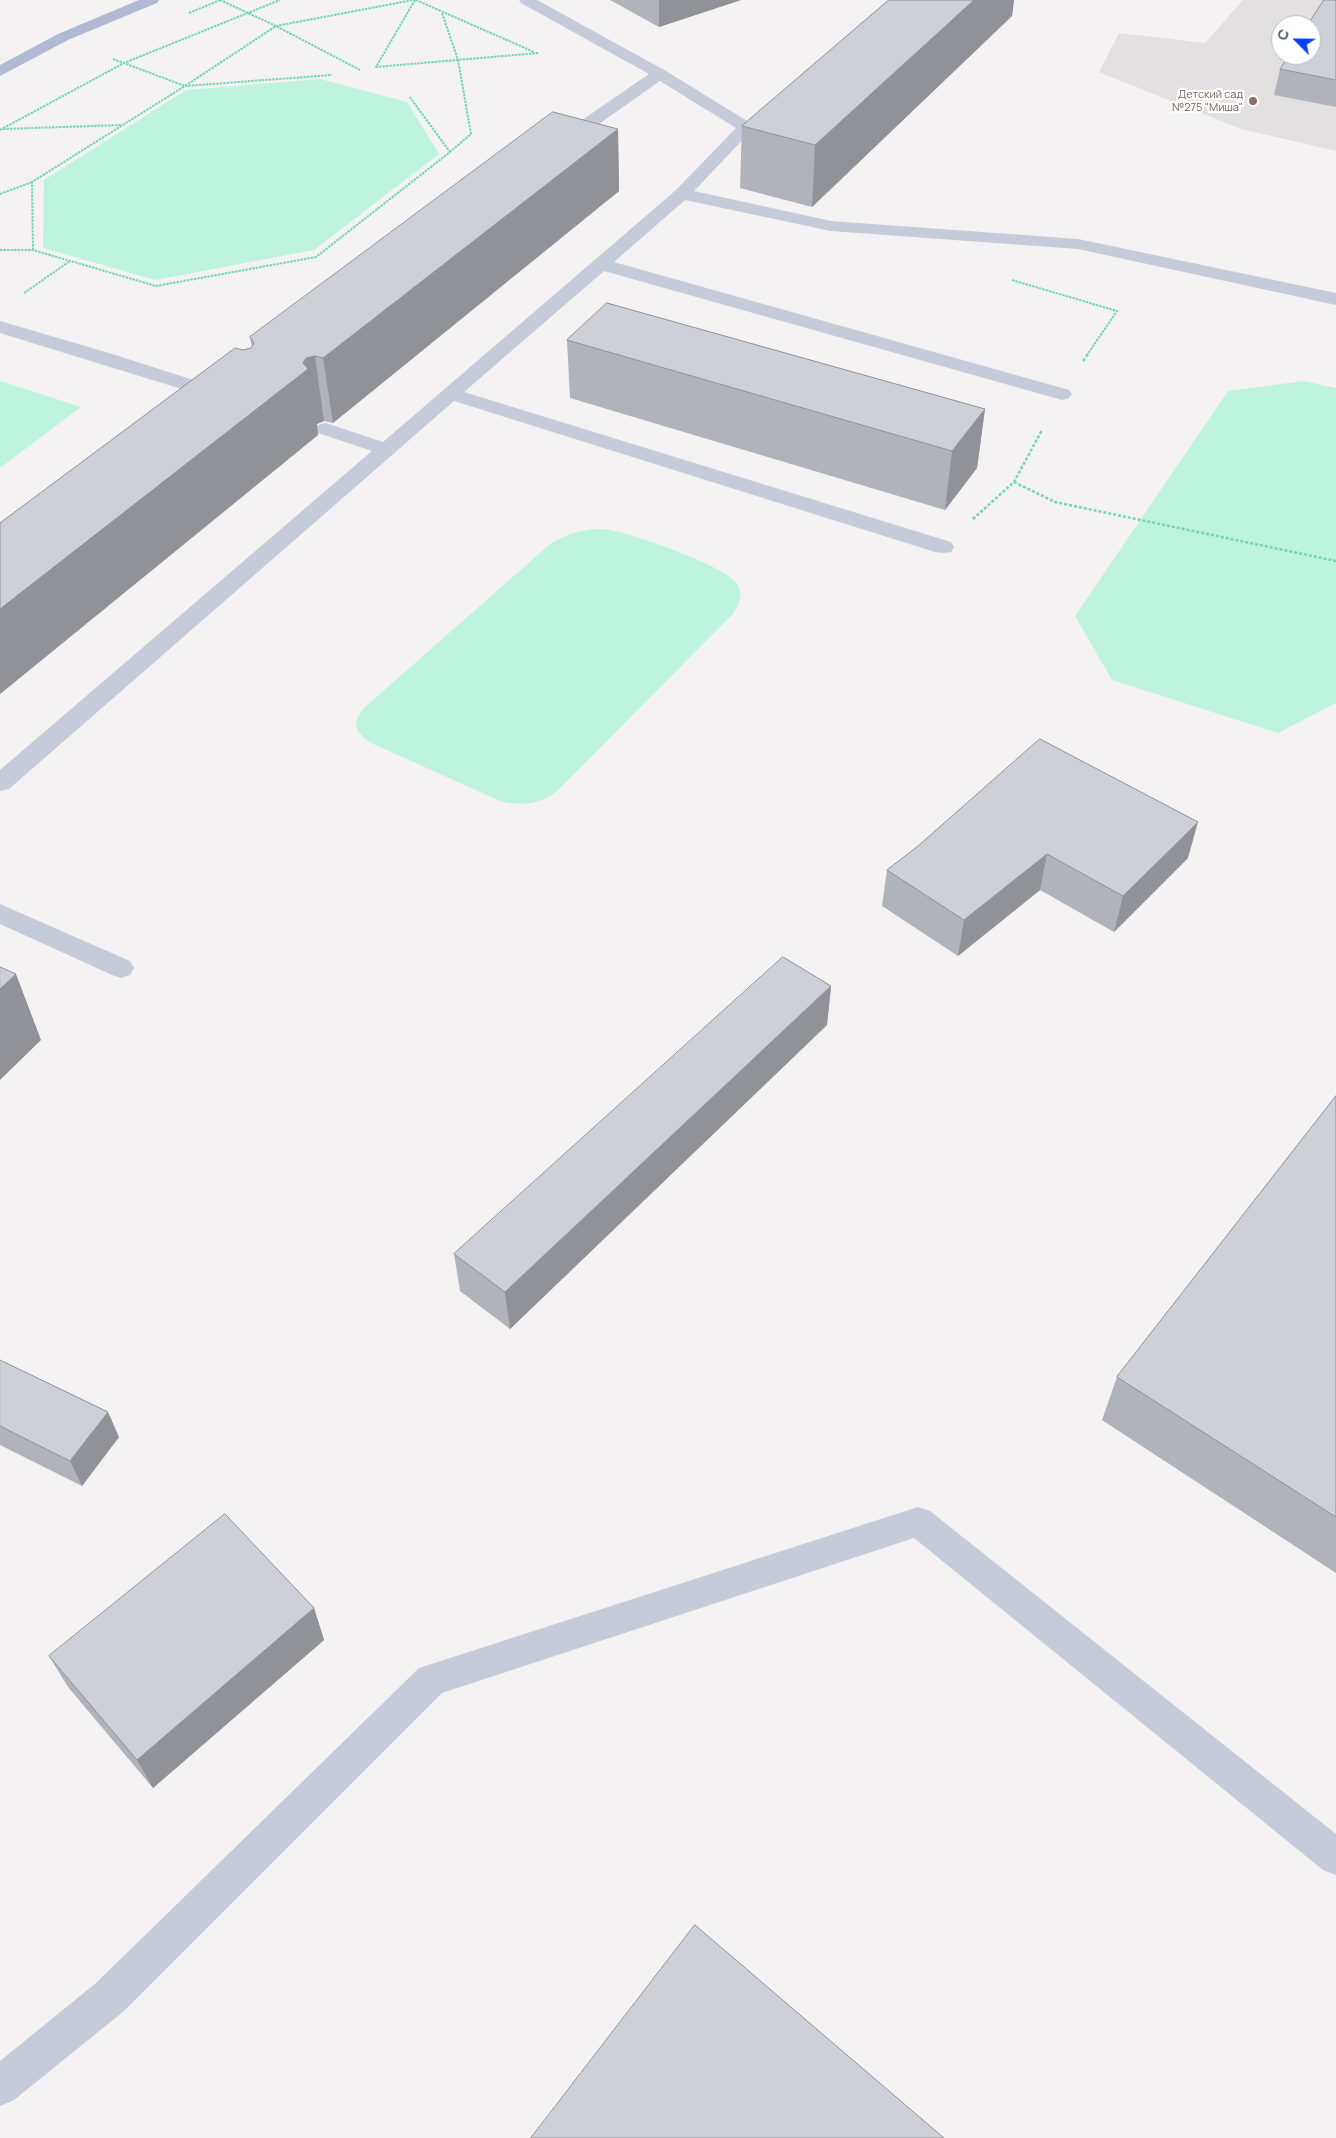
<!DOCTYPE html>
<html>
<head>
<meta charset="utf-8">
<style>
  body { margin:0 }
  #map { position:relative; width:1336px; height:2138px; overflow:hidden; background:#f4f2f2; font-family:Manrope,sans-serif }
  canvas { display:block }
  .north { position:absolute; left:1271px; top:15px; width:50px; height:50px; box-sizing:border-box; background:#fff; border:1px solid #b5b9c0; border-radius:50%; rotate:293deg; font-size:14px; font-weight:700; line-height:20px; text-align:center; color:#475062 }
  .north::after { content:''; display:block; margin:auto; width:18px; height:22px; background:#0840f9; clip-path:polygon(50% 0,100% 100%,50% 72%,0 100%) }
</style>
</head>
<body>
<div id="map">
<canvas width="1336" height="2138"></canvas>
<div class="north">С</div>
</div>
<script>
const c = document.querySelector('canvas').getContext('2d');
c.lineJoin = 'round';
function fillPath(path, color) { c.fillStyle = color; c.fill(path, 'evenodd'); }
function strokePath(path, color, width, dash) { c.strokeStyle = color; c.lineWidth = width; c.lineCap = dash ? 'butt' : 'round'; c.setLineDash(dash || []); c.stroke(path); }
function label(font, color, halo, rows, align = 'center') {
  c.font = font + ' Manrope,sans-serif'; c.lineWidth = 4.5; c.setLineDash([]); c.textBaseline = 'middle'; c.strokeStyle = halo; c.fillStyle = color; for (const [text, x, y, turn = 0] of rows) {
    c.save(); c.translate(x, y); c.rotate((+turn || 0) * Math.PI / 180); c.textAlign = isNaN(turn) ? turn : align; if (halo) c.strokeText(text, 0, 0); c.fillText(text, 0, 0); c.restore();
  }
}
fillPath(new Path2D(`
  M 1243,0 L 1336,0 L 1336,151 L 1241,129 L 1099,72 L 1119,33 L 1205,43 ZM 1281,25 L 1311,25 L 1311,55 L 1281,55 Z`), '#e2e0e1');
fillPath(new Path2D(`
  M 320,79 L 407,102 L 439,154 L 314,250 L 155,280 L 43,248 L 44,180 L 186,90 Z
  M 0,381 L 81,407 L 0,468 Z
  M 1304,381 L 1336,388 L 1336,703 L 1278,733 L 1112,680 L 1075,616 L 1228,391 Z
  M 595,529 C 601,529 608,529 614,531 C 636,535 726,566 737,584 C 744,595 739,605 732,615 L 556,792 C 538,805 521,806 500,801 L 371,743 C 355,732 351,723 364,708 L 549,545 C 564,535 577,531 595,529 Z`), '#bef4de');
strokePath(new Path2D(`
  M 220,0 L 276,26 L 360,70
  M 415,0 L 376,67 L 538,53
  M 416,0 L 534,52
  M 189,13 L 220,0
  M 442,13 L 458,60 L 471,134 L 450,152
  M 113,59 L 185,86 L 276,26 L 413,0
  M 3,129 L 122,125
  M 0,130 L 124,63 L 280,0
  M 0,194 L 32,182
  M 0,250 L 33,250 L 156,286 L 316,257 L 450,152 L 409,96
  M 33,250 L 32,182 L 185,86 L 332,75
  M 1012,280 L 1117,311 L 1087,355
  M 24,293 L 70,261`), '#72d7b9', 2, [2.5, 1]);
strokePath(new Path2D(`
  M 1083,361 L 1088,354
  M 1014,482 L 1055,502 L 1336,561
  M 973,519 L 1014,482 L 1042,430`), '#72d7b9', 2.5, [3, 2]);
fillPath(new Path2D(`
  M 519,0 L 537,0 L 666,71 L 752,124 L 754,127 L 752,130 L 694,191 L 831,221 L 1078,239 L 1336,293 L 1336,305 L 1078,249 L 831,231 L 685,200 L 614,262 L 1069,390 L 1072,394 L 1069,398 L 1062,400 L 1055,398 L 604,271 L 464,392 L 951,542 L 954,547 L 951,552 L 943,553 L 935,552 L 454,401 L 9,789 L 0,791 L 0,770 L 372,451 L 318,433 L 315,429 L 318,425 L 325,423 L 332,425 L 383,442 L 676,190 L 736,128 L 660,81 L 565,148 L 553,148 L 551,144 L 553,140 L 649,74 L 521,3 Z
  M 0,321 L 109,353 L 228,391 L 231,395 L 228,399 L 221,401 L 214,399 L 0,333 Z
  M 0,904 L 130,961 L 134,968 L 130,975 L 121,978 L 112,975 L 0,924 Z
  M 918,1507 L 930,1511 L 1336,1834 L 1336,1875 L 1323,1870 L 914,1538 L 442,1693 L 124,2011 L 14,2100 L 0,2106 L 0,2061 L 96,1983 L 419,1668 Z`), '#c5cbd8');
fillPath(new Path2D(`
  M 139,0 L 159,0 L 157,3 L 68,40 L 0,76 L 0,65 L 58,34 Z`), '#b0bad3');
fillPath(new Path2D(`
  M 610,0 L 741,0 L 659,27 Z
  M 889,0 L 1014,0 L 1012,16 L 812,207 L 740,188 L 742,126 Z
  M 1336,0 L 1336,107 L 1274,95 L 1280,69 Z
  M 618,129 L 619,191 L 333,423 L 324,421 L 317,424 L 318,435 L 0,694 L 0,523 L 243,350 L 251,348 L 252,347 L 250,337 Z
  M 567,340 L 985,409 L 977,468 L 945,510 L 570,398 Z
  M 918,846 L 1188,858 L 1114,932 L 1040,890 L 958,956 L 882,906 L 887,870 Z
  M 831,986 L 827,1025 L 510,1329 L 460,1291 L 454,1254 Z
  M 1336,1096 L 1336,1573 L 1102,1420 L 1117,1377 Z
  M 0,1360 L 119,1437 L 82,1486 L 0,1445 Z
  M 314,1608 L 324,1640 L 153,1788 L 68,1687 L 49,1656 Z`), '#b1b3ba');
fillPath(new Path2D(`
  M 659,0 L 741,0 L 659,27 Z
  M 974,0 L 1014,0 L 1012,16 L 812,207 L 815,145 Z
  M 618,129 L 619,191 L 333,423 L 323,358 Z
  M 315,356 L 324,421 L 317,424 L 318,435 L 0,694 L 0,609 L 303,363 L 306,358 Z
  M 985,409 L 977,468 L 945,510 L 952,451 Z
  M 1198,822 L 1188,858 L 1114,932 L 1123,896 Z
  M 1047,854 L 1040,890 L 958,956 L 964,920 Z
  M 16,974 L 41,1040 L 0,1080 L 0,989 Z
  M 831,986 L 827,1025 L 510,1329 L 505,1292 Z
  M 108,1412 L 119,1437 L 82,1486 L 70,1461 Z
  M 314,1608 L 324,1640 L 153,1788 L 137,1760 Z`), '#909297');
const building = new Path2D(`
  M 889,0 L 974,0 L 815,145 L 742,126 Z
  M 1324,0 L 1336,0 L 1336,80 L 1280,69 L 1289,55 L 1311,55 L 1311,25 L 1308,25 Z
  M 553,112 L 618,129 L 323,358 L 315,356 L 306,358 L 303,363 L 308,369 L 0,609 L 0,523 L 235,348 L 243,350 L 251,348 L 254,343 L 250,337 Z
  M 607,303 L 985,409 L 952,451 L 567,340 Z
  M 1040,739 L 1198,822 L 1123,896 L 1047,854 L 964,920 L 887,870 L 918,846 Z
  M 783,957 L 831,986 L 505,1292 L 454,1254 Z
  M 0,967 L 16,974 L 0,989 Z
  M 1336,1096 L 1336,1517 L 1117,1377 Z
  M 0,1360 L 108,1412 L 70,1461 L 0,1426 Z
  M 225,1514 L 314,1608 L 137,1760 L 49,1656 Z
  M 695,1925 L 944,2138 L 531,2138 Z`);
fillPath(building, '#ced0d8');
strokePath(building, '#909297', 1);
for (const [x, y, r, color] of [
  [1253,101,5,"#8d6e63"]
]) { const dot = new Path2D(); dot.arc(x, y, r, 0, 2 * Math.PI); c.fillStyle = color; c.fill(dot); strokePath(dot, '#fff', 2); }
label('11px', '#785e54', '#fff', [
  ["Детский сад",1243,95],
  ["№275 \"Миша\"",1243,108]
], 'right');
</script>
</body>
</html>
